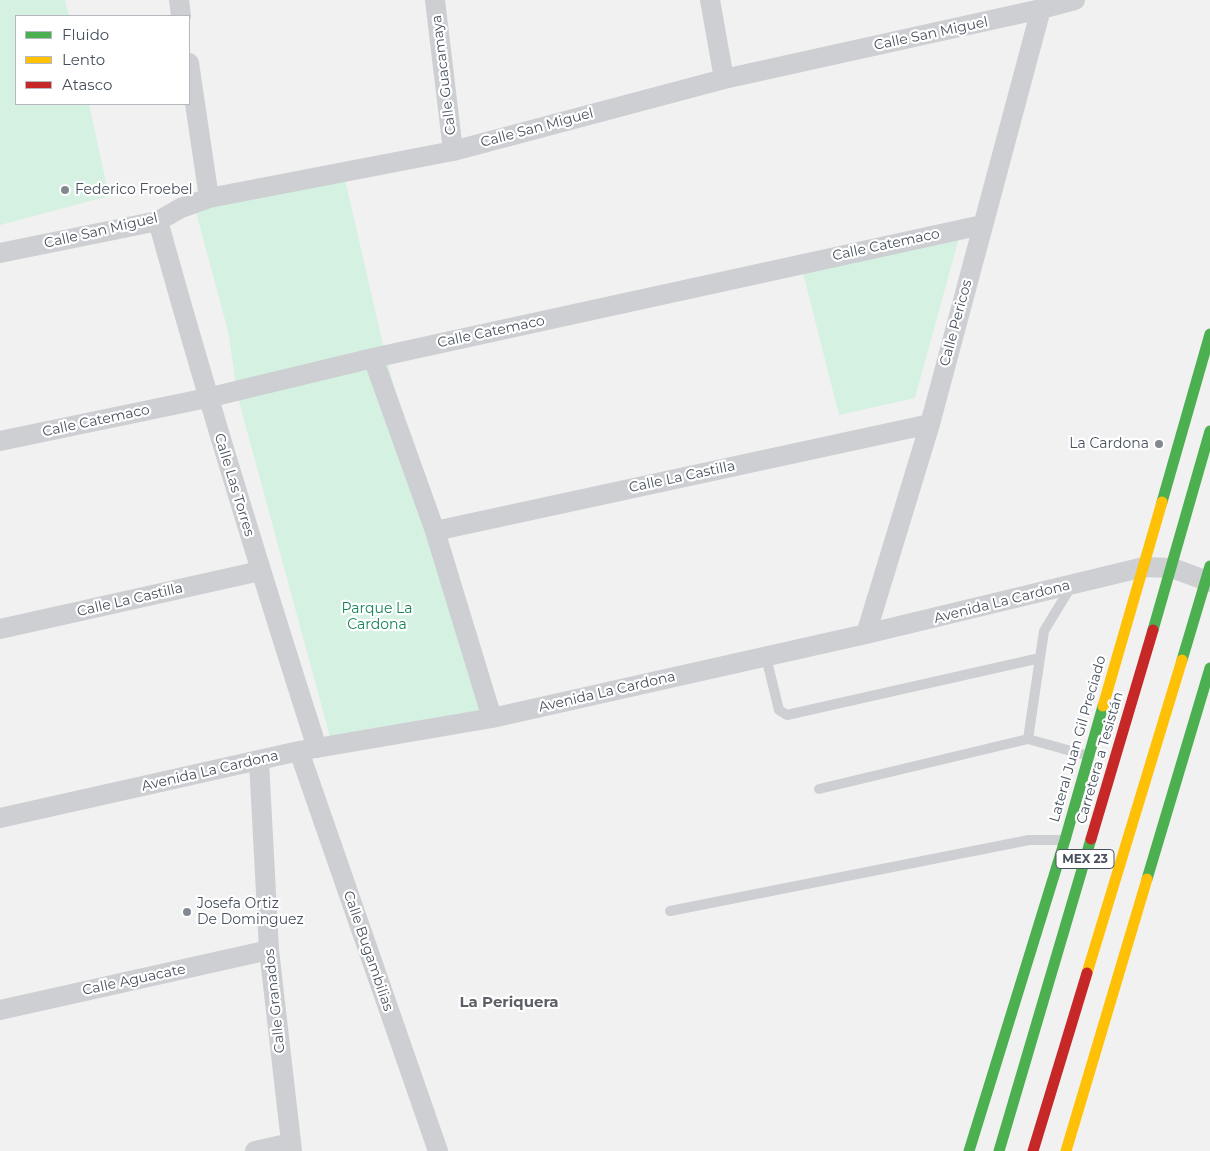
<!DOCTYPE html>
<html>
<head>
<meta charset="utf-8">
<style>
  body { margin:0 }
  #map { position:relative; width:1210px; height:1151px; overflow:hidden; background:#f2f1f1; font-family:Montserrat,sans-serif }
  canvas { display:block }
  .legend { position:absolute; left:15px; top:15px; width:175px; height:90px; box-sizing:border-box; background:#fff; border:1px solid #b5b9bf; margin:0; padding:6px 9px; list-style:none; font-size:15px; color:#47515e }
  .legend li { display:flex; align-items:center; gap:10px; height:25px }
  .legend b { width:25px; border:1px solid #b5b9bf }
</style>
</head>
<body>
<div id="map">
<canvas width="1210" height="1151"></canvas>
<ul class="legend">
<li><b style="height:6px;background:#4caf50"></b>Fluido</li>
<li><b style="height:6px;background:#ffc107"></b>Lento</li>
<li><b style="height:6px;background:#c62828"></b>Atasco</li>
</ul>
</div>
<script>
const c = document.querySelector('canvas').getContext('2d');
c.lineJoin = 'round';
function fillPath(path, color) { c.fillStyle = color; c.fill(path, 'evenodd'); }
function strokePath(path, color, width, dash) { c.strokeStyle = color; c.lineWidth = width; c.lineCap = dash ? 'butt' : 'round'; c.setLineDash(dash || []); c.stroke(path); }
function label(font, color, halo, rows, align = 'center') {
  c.font = font + ' Montserrat,sans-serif'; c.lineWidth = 4.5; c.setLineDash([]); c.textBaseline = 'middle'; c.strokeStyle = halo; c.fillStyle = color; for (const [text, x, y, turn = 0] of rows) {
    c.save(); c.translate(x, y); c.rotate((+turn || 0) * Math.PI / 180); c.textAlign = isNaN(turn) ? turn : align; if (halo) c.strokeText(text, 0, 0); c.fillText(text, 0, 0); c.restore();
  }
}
fillPath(new Path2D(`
  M 0,0 L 65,0 L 69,16 L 16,16 L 16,104 L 89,104 L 109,196 L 0,225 Z
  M 344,175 L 384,349 L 483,717 L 330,737 L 237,394 L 229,335 L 195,208 Z
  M 959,238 L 915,398 L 839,415 L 802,269 Z`), '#d5f1e2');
strokePath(new Path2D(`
  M 766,657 L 779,710 L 787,715 L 1040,658
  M 1028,739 L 1089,756
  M 819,789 L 1028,739 L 1044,631 L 1072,585
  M 670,911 L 1029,840 L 1064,840`), '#cdcfd2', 10);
strokePath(new Path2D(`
  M 179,0 L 181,16
  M 435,0 L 453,151
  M 710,0 L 724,79
  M 189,63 L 209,198
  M 158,221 C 207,398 261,573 317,748
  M 0,253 L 158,221 L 181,208 L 209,198 L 453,151 L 724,79 L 1041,9 L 1075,0
  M 373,358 L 435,531 L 492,718
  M 0,441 L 207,398 L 373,358 L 982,225
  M 435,531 L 930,424
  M 0,629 L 260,571
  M 866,634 L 930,424 L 1041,9
  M 299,751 L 438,1151
  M 259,761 L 269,950 L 292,1151
  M 0,818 L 299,751 L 492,718 L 866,634 L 1144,567 L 1172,568 L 1210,582
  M 0,1010 L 269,950
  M 255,1151 L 291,1143`), '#cdcfd2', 20);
strokePath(new Path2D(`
  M 1162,502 L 1210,334
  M 1153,630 L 1210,431
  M 1182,660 L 1210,566
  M 1147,879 L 1210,668
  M 969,1151 L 1065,840 L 1103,706
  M 999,1151 L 1091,839`), '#4caf50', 11);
strokePath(new Path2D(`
  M 1103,706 L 1162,502
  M 1087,973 L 1182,660
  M 1066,1151 L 1147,879`), '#ffc107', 11);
strokePath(new Path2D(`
  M 1091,839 L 1153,630
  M 1033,1151 L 1087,973`), '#c62828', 11);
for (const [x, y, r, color] of [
  [65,190,5,"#838991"],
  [1159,444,5,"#838991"],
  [187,912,5,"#838991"]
]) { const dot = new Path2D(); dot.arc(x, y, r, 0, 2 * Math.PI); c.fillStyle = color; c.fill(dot); strokePath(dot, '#fff', 2); }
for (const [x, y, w] of [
  [1085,859,58]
]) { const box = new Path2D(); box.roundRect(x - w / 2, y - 9.5, w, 19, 4); c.fillStyle = '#fff'; c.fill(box); strokePath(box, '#47515e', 1); }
label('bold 12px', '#47515e', null, [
  ["MEX 23",1085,859]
]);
label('14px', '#47515e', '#fff', [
  ["Calle San Miguel",931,34,-12],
  ["Calle Guacamaya",444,75,-97],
  ["Calle San Miguel",537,128,-15],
  ["Calle San Miguel",101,231,-13],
  ["Calle Catemaco",886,245,-12],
  ["Calle Pericos",956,323,-75],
  ["Calle Catemaco",491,332,-12],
  ["Calle Catemaco",96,421,-12],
  ["Calle La Castilla",682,477,-12],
  ["Calle Las Torres",234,485,73],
  ["Calle La Castilla",130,600,-13],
  ["Avenida La Cardona",1002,602,-14],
  ["Avenida La Cardona",607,692,-13],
  ["Lateral Juan Gil Preciado",1078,739,-74],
  ["Carretera a Tesistán",1100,758,-74],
  ["Avenida La Cardona",210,771,-13],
  ["Calle Bugambilias",368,951,71],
  ["Calle Aguacate",134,980,-12],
  ["Calle Granados",275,1001,-96]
]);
label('14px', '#47515e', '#fff', [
  ["Federico Froebel",75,190],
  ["La Cardona",1149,444,"right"],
  ["Josefa Ortiz",197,904],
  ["De Dominguez",197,920]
], 'left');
label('14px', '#148455', '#fff', [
  ["Parque La",377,609],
  ["Cardona",377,625]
]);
label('bold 15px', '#5c5f65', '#fff', [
  ["La Periquera",509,1003]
]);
</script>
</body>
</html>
